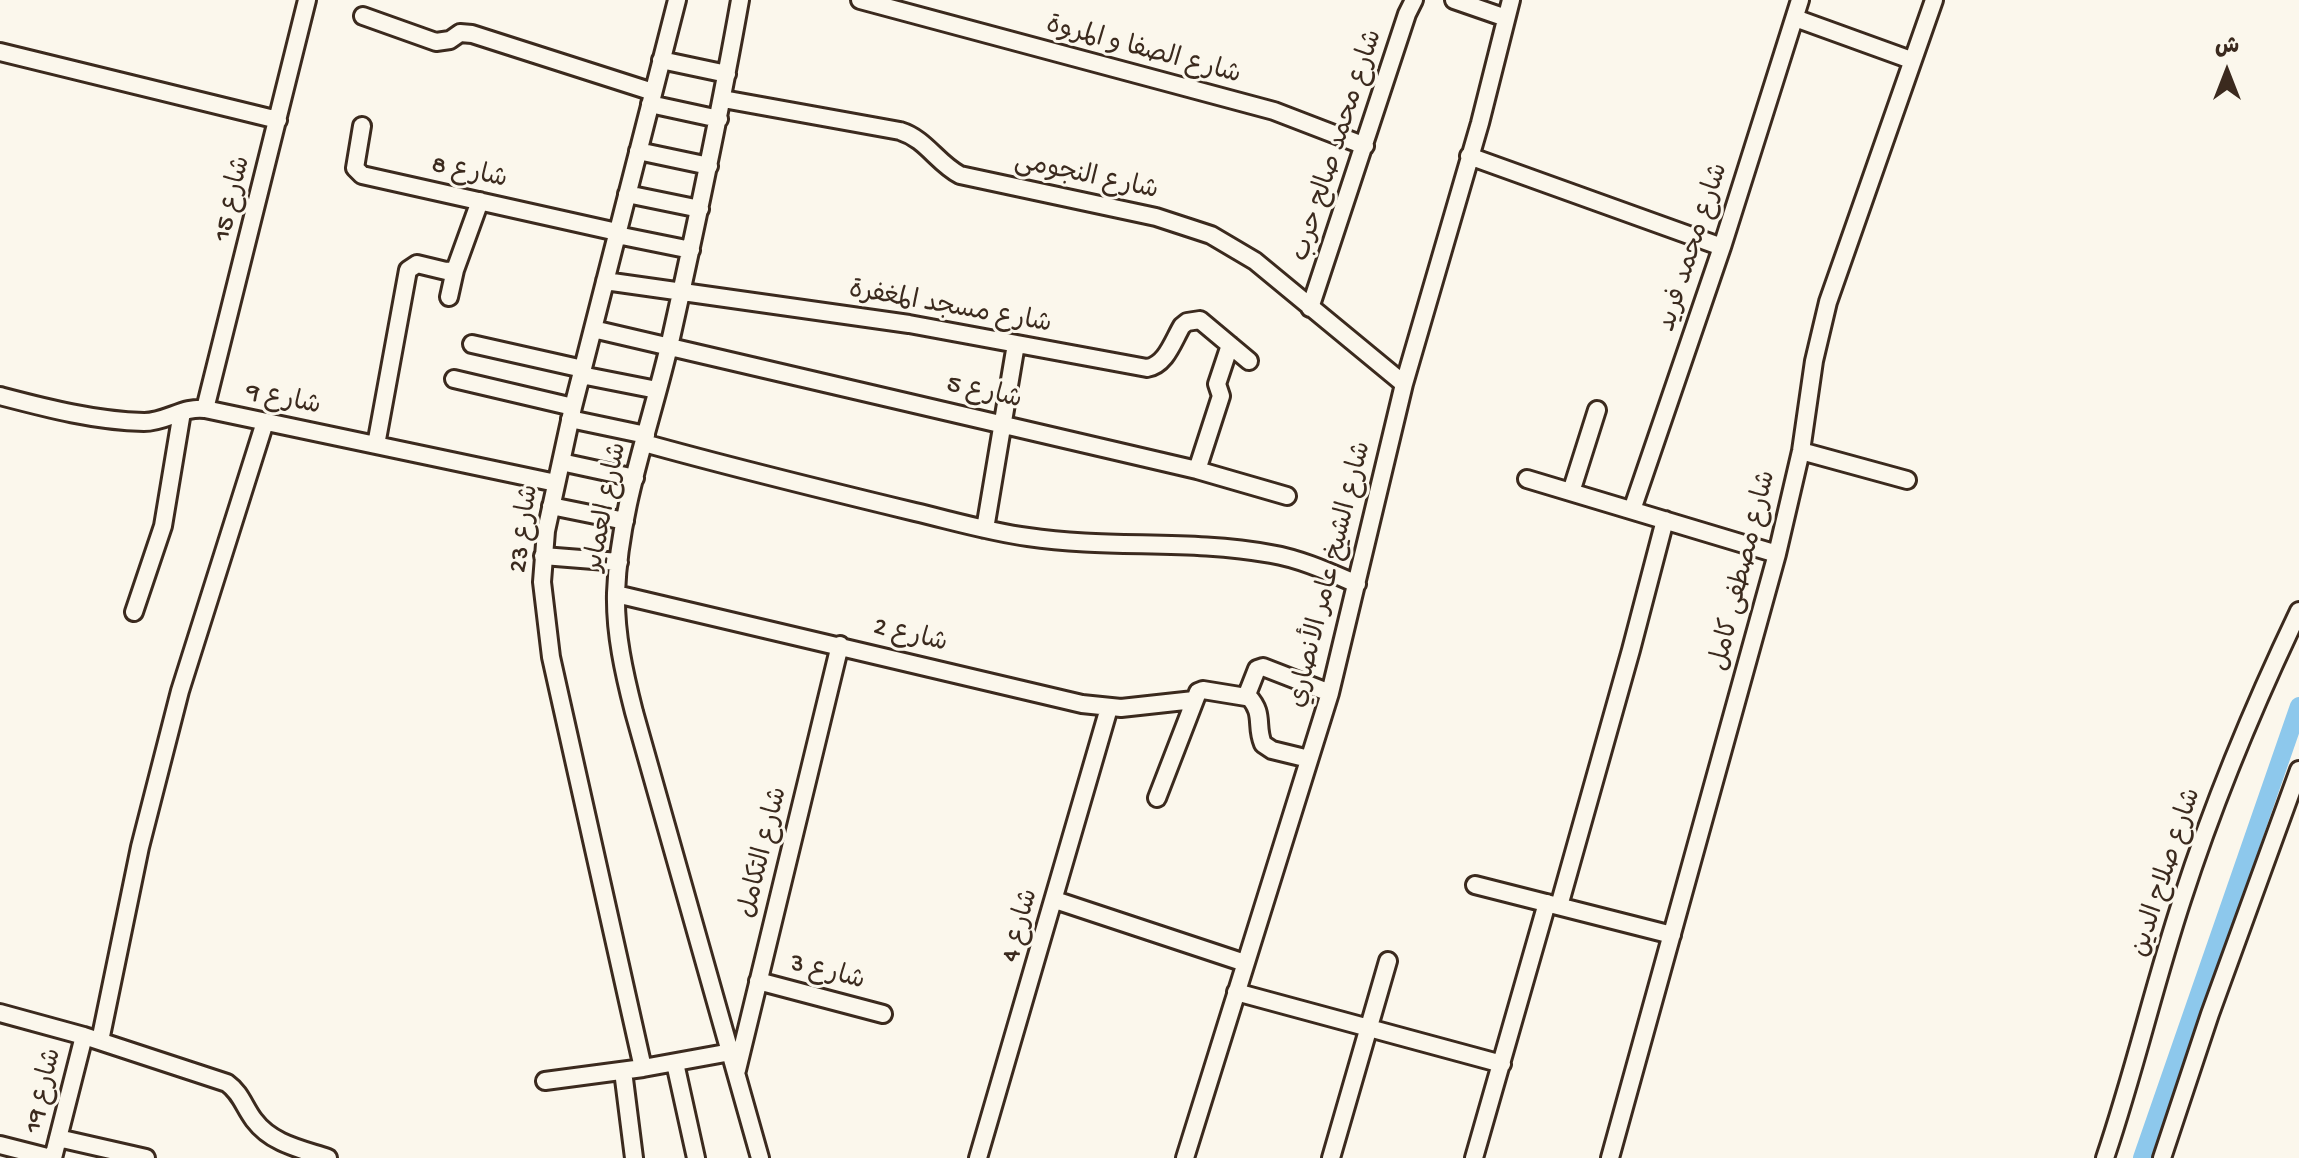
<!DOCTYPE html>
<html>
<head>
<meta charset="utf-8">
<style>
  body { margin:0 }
  #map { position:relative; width:2299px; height:1158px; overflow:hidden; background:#fbf7ec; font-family:"Gochi Hand","Playpen Sans Arabic",sans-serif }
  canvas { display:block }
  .north { position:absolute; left:2187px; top:32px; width:80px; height:80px; -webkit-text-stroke:6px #fbf7ec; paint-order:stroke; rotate:0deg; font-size:22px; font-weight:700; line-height:32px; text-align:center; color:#3b2a1e }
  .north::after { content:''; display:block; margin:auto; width:28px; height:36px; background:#3b2a1e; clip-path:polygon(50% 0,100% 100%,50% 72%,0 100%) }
</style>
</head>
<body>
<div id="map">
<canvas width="2299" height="1158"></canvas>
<div class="north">ش</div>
</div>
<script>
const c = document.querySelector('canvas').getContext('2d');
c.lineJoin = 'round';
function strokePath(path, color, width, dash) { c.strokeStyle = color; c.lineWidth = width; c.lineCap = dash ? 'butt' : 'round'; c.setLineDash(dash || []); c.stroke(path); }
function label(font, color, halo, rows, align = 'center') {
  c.font = font + ' "Gochi Hand","Playpen Sans Arabic",sans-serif'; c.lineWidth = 6; c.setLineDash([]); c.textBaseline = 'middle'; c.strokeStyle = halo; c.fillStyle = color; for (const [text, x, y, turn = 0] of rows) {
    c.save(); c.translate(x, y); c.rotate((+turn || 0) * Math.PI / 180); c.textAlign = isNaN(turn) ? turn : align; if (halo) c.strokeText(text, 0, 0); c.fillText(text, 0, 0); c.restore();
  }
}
strokePath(new Path2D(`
  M 2142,1158 L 2299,706`), '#8dc8ec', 18);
const street = new Path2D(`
  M 740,0 C 720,113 696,226 671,338 C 652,422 619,506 616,593 C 615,633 624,673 634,712 L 760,1158
  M 860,0 L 1274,111 L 1365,146
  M 1454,0 L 1506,18
  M 363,16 L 436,42 L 450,40 L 460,33 L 472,34 L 653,92
  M 1795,18 L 1911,60
  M 0,52 L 278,120
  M 661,60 L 727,74
  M 723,99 L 900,131 C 926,139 937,163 960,175 L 1156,217 L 1211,235 L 1255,261 L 1404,384
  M 650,104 L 719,119
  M 362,126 L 355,168 L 362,175 L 617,232
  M 638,151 L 709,166
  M 1469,156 L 1722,247
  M 627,194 L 700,209
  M 617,235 L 691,250
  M 605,281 L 909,324 L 1147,368 C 1166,365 1173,341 1182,326 L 1187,322 L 1200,320 L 1249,361
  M 449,297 L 455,270
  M 1310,308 L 1407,14 L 1414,0
  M 593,329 L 1197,470 L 1287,496
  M 472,344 L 583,369
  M 581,375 L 657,390
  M 454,379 L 573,407
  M 0,396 C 46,408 95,421 144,422 C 166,422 184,406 205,409 L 556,483
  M 205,409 L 307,0
  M 570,419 L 646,435
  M 644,443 C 734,468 824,490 915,512 C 953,521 990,532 1028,537 C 1108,549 1191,539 1271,554 C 1301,559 1329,572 1357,584
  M 376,445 L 408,270 L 417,264 L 446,271 L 455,270 L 480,201
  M 1801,451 L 1907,480
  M 561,462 L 635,478
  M 1197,470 L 1221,396 L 1217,384 L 1230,345
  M 1527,479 L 1777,554
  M 1571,492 L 1597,410
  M 551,506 L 625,521
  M 1632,510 L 1722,247 L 1800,0
  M 985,529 L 1016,344
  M 543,556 L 619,562
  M 616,594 L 1082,704 L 1121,708 L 1194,700
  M 134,612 L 163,526 L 182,412
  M 1248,696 C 1265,714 1255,725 1263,744 L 1272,750 L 1309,759
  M 1157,798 L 1198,692 L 1203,690 L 1246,697 L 1257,669 L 1263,667 L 1330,693
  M 1475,885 L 1672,935
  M 1055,900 L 1245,963
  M 1559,906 L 1631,650 L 1665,520
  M 758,981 L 883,1014
  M 1236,992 L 1502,1064
  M 0,1013 L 84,1036 L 227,1083 C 241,1093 244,1107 254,1120 C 272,1144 301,1149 328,1158
  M 100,1041 L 140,847 L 180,691 L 265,422
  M 675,1063 L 696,1158
  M 643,1068 L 551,657 L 542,582 L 546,531 L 573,407 L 677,0
  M 737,1070 L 840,645
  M 623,1071 L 634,1158
  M 545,1081 L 643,1068 L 731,1052
  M 58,1138 L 146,1158
  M 0,1145 L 51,1158
  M 53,1158 L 84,1036
  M 978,1158 L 1109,708
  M 1185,1158 L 1330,693 L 1404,384 L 1480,123 L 1511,0
  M 1331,1158 L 1388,961
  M 1474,1158 L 1547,903
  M 1610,1158 L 1777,554 L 1801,451 L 1814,361 L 1828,302 L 1934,0
  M 2105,1158 C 2134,1073 2154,985 2182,900 C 2214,801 2254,705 2299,611
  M 2162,1158 L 2210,1014 L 2299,770`);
strokePath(street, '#3b2a1e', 22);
strokePath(street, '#fbf7ec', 16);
label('26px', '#3b2a1e', '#fbf7ec', [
  ["شارع الصفا و المروة",1143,52,15],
  ["شارع محمد صالح حرب",1339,146,-72],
  ["شارع 8",469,174,12],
  ["شارع النجومى",1086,178,12],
  ["شارع 15",234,199,-76],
  ["شارع محمد فريد",1695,248,-72],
  ["شارع مسجد المغفرة",950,309,10],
  ["شارع 5",984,394,13],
  ["شارع 9",283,401,12],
  ["شارع العماير",608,507,-79],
  ["شارع 23",526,529,-82],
  ["شارع مصطفى كامل",1745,571,-76],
  ["شارع الشيخ عامر الأنصاري",1332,575,-76],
  ["شارع 2",910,637,14],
  ["شارع التكامل",765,853,-76],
  ["شارع صلاح الدين",2168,873,-72],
  ["شارع 4",1022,926,-74],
  ["شارع 3",827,974,15],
  ["شارع 19",45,1091,-76]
]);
</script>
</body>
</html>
